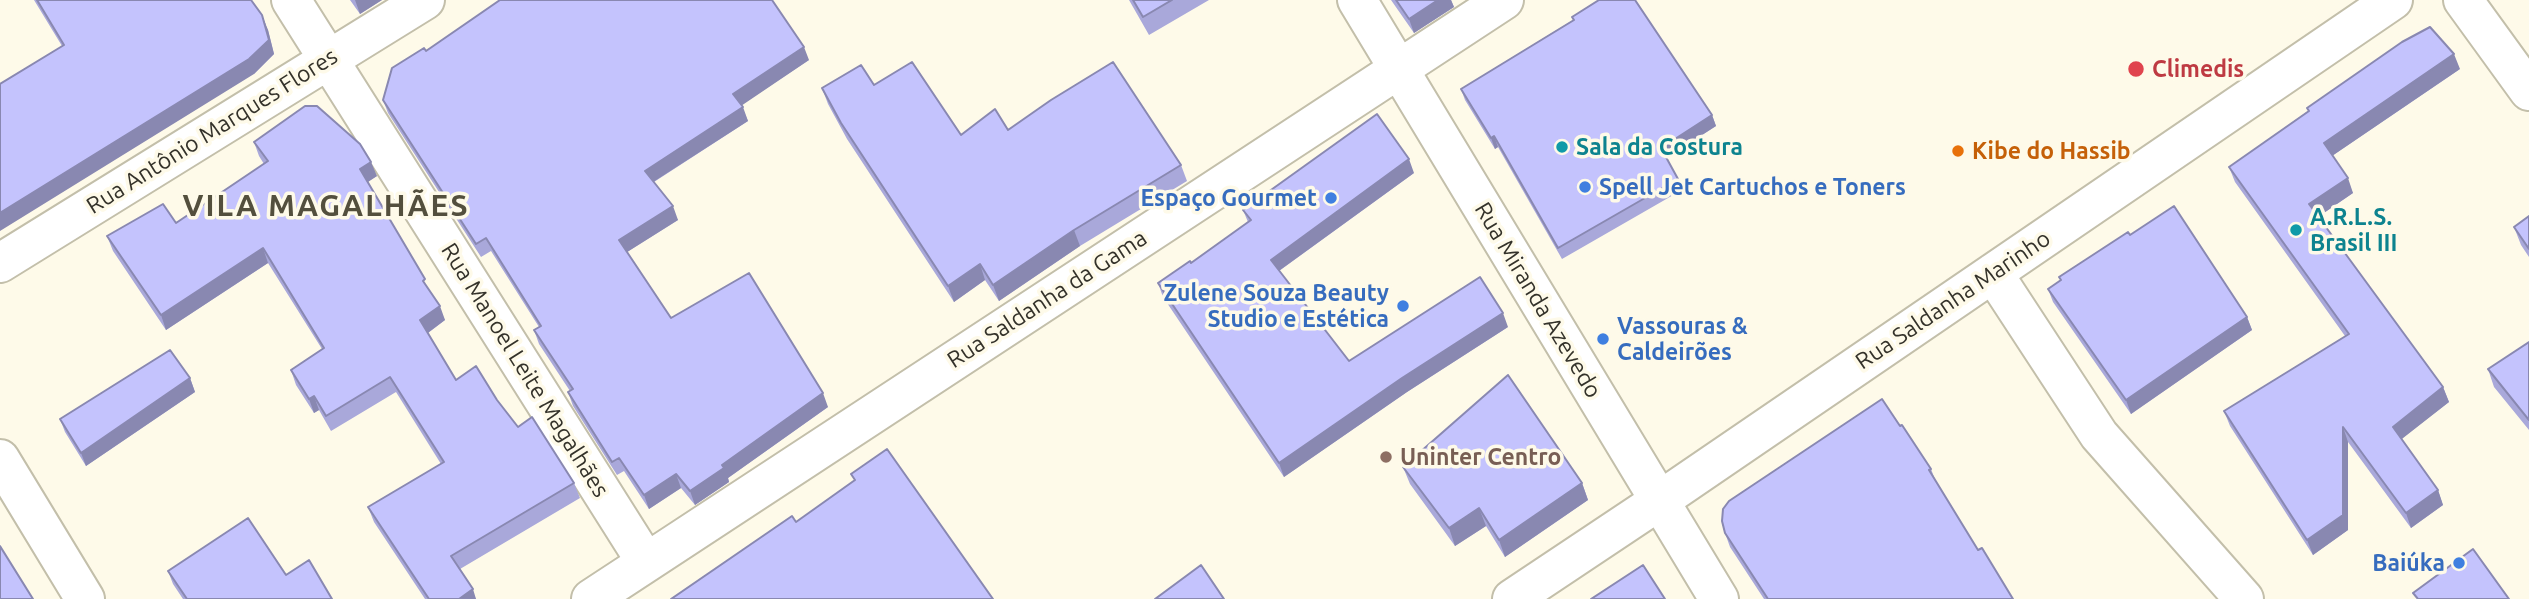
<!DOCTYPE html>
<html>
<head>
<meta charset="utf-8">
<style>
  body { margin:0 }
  canvas { display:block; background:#fefae9 }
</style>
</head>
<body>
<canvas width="2529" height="599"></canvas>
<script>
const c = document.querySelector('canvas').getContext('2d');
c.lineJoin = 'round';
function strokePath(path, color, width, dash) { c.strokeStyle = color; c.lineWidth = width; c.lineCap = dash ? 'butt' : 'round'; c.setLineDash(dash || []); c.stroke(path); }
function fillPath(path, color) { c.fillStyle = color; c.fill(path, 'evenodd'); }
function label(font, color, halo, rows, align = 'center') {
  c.font = font + ' Ubuntu,sans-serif'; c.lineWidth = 7; c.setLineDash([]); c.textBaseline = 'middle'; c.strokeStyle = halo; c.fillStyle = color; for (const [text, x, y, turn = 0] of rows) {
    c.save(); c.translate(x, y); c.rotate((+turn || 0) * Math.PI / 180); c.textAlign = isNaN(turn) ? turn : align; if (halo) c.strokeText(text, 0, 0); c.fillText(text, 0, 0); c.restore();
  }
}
const minor = new Path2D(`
  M 291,0 L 646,562
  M 1357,0 L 1719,599
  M 2463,0 L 2529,91
  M 0,263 L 425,0
  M 1993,273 L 2099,435 L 2244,599
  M 0,459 L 85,599
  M 591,599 L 1504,0
  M 1512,599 L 1659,501 L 2393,0`);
strokePath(minor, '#c3bfaa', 42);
strokePath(minor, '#fff', 38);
fillPath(new Path2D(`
  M 34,0 L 251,0 L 268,30 L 274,54 L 254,74 L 62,46 Z
  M 350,0 L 382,0 L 360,14 Z
  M 1129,0 L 1209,0 L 1149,35 Z
  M 1391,0 L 1451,0 L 1454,7 L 1414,33 Z
  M 1572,17 L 1712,115 L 1716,126 L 1666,158 L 1678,179 L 1682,190 L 1562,259 L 1498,147 L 1495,149 L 1465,100 L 1461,89 L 1573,20 Z
  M 426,51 L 809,60 L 741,105 L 748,121 L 654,182 L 678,220 L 627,252 L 671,318 L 828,407 L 728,478 L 729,482 L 695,505 L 681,488 L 649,509 L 624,471 L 617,475 L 573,406 L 568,392 L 570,391 L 539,344 L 534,330 L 539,327 L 491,251 L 481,257 L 388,113 L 383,100 Z
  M 2460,69 L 2332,156 L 2353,193 L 2318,217 L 2443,387 L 2449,402 L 2401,439 L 2438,490 L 2443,505 L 2411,528 L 2348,442 L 2348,530 L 2313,555 L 2230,426 L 2224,411 L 2345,336 L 2235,182 L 2229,167 L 2308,111 L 2307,108 Z
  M 874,85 L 961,135 L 1008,130 L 1181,165 L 1187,181 L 1080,246 L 999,301 L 985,280 L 954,302 L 847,139 L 828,104 L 822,88 Z
  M 254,142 L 377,176 L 367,182 L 445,320 L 428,333 L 456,380 L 497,400 L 518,427 L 574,483 L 580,498 L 460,569 L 476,599 L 425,599 L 374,522 L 368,507 L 441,464 L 396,392 L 331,431 L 319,410 L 314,413 L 296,385 L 291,370 L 322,349 L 268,263 L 166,330 L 113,251 L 107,236 L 176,223 L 264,164 L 259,156 Z
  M 1414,173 L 1279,271 L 1349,361 L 1508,327 L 1407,392 L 1284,477 L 1163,297 L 1158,283 L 1191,263 L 1248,222 L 1243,210 Z
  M 2529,216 L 2529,257 L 2521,245 L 2514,227 Z
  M 2130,235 L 2247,317 L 2252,330 L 2131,414 L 2053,302 L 2048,289 L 2061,280 L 2059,277 Z
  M 2529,342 L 2529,430 L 2494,387 L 2488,369 Z
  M 190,378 L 195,392 L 86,466 L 65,432 L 60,419 Z
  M 1900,426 L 1931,469 L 1936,482 L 1978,550 L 2013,599 L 1764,599 L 1730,547 L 1725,533 Z
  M 1403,467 L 1582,483 L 1588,500 L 1505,557 L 1486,526 L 1455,546 L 1410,484 Z
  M 168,571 L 286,575 L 332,599 L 183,599 L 173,584 Z`), '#a9a8da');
fillPath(new Path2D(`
  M 355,0 L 382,0 L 360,14 Z
  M 1438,0 L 1451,0 L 1454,7 L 1414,33 L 1409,19 Z
  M 262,15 L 268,30 L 274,54 L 254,74 L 0,231 L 0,213 Z
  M 804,47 L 809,60 L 738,108 L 733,94 Z
  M 2454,54 L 2460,69 L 2329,158 L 2324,143 Z
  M 743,107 L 748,121 L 650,184 L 645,171 Z
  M 1712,115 L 1716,126 L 1665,159 L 1661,148 Z
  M 1494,136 L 1498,147 L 1495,149 L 1491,138 Z
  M 1409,159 L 1414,173 L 1276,273 L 1271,260 Z
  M 371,162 L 377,176 L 365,184 L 360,169 Z
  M 2348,178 L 2353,193 L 2315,219 L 2309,204 Z
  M 673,206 L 678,220 L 624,254 L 619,240 Z
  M 1074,230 L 1080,246 L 999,301 L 993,285 Z
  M 263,248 L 268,263 L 166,330 L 161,315 Z
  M 980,264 L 985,280 L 954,302 L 948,286 Z
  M 440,306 L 445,320 L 425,335 L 420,320 Z
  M 1503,313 L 1508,327 L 1407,392 L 1284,477 L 1279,463 L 1402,378 Z
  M 2247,317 L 2252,330 L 2131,414 L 2126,400 Z
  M 190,378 L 195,392 L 86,466 L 81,453 Z
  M 2443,387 L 2449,402 L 2398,442 L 2393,427 Z
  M 823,393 L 828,407 L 728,478 L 729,482 L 695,505 L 690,491 L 722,465 Z
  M 314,396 L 319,410 L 314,413 L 309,399 Z
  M 2343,427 L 2348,442 L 2348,530 L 2313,555 L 2307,540 Z
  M 676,474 L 681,488 L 649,509 L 644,495 Z
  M 1582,483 L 1588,500 L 1505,557 L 1499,540 Z
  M 2438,490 L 2443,505 L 2411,528 L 2406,513 Z
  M 1479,508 L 1486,526 L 1455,546 L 1449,528 Z
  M 473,589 L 476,599 L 459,599 Z`), '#8988b1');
const building = new Path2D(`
  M 37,0 L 251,0 L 262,15 L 269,40 L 249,59 L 0,213 L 0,84 L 64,45 Z
  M 500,0 L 772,0 L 804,47 L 733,94 L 743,107 L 645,171 L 673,206 L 619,240 L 671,318 L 749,273 L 823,393 L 722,465 L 724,468 L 690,491 L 676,474 L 644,495 L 619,458 L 612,462 L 568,392 L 573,389 L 534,330 L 541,326 L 486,238 L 476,244 L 383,100 L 392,68 L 424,48 L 426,51 Z
  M 1133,0 L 1172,0 L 1143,17 Z
  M 1396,0 L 1438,0 L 1409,19 Z
  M 1599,0 L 1635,0 L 1712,115 L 1661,148 L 1678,179 L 1558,248 L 1494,136 L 1491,138 L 1461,89 L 1574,20 L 1572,17 Z
  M 2430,27 L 2454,54 L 2324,143 L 2348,178 L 2309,204 L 2443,387 L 2393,427 L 2438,490 L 2406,513 L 2343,427 L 2343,515 L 2307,540 L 2224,411 L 2349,334 L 2229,167 L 2309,111 L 2307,108 L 2402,42 Z
  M 912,62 L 961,135 L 995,109 L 1008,130 L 1051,100 L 1113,62 L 1181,165 L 1074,230 L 993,285 L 980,264 L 948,286 L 841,123 L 822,88 L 861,65 L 874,85 Z
  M 305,106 L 317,106 L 360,144 L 371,162 L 360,169 L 425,279 L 423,281 L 440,306 L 420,320 L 456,380 L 476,366 L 497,400 L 518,427 L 532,417 L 574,483 L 451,556 L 473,589 L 459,599 L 429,599 L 368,507 L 444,462 L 390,377 L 326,416 L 314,396 L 309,399 L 291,370 L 324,348 L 263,248 L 161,315 L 107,236 L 163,204 L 176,223 L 268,161 L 254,142 Z
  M 1377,114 L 1409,159 L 1271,260 L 1349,361 L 1480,277 L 1503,313 L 1402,378 L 1279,463 L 1158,283 L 1190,261 L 1191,263 L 1251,220 L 1243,210 Z
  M 2174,206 L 2247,317 L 2126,400 L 2048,289 L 2061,280 L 2059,277 L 2128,232 L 2130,235 Z
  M 2529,216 L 2529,249 L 2514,227 Z
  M 2529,342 L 2529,420 L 2488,369 Z
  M 170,350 L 190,378 L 81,453 L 60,419 Z
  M 1508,375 L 1582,483 L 1499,540 L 1479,508 L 1449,528 L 1403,467 Z
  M 1882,399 L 1900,426 L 1902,425 L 1931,469 L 1929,470 L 1978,550 L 1982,548 L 2013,599 L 1768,599 L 1725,533 L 1722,521 L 1723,509 L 1729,501 Z
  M 887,449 L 993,599 L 671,599 L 792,516 L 796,522 L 855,480 L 851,474 Z
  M 248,518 L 286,575 L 309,560 L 332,599 L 187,599 L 168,571 Z
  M 0,546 L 33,599 L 0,599 Z
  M 2473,549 L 2509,599 L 2418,599 L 2413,593 Z
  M 1201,565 L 1224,599 L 1155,599 Z
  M 1643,565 L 1665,599 L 1591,599 Z`);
fillPath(building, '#c4c3fd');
strokePath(building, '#8988b1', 2);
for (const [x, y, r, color] of [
  [2136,69,9,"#e0444e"],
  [1562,147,7,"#0f9aa8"],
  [1958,151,7,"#e8710a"],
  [1585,187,7,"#3f7fe0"],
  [1331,198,7,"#3f7fe0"],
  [2296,230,7,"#0f9aa8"],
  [1403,306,7,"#3f7fe0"],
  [1603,339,7,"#3f7fe0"],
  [1386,457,7,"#8d6e63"],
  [2459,563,7,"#3f7fe0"]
]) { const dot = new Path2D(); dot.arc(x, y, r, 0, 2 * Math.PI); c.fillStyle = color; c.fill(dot); strokePath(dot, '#fefae9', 2.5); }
label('bold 23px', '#be3a42', '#fefae9', [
  ["Climedis",2152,69]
], 'left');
label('23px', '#34322a', '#fefae9', [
  ["Rua Antônio Marques Flores",212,131,-32],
  ["Rua Saldanha da Gama",1047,299,-33],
  ["Rua Miranda Azevedo",1538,300,59],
  ["Rua Saldanha Marinho",1953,300,-34],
  ["Rua Manoel Leite Magalhães",525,370,58]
]);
label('bold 23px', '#0d838f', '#fefae9', [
  ["Sala da Costura",1576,147],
  ["A.R.L.S.",2310,217],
  ["Brasil III",2310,243]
], 'left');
label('bold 23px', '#c56008', '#fefae9', [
  ["Kibe do Hassib",1972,151]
], 'left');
label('bold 23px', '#366cbe', '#fefae9', [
  ["Spell Jet Cartuchos e Toners",1599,187,"left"],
  ["Espaço Gourmet",1317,198],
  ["Zulene Souza Beauty",1389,293],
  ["Studio e Estética",1389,319],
  ["Vassouras &",1617,326,"left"],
  ["Caldeirões",1617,352,"left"],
  ["Baiúka",2445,563]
], 'right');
label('bold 23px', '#785e54', '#fefae9', [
  ["Uninter Centro",1400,457]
], 'left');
c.letterSpacing = '2px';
label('bold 30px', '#534f3d', '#fefae9', [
  ["VILA MAGALHÃES",326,206]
]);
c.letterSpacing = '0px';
</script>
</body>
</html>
